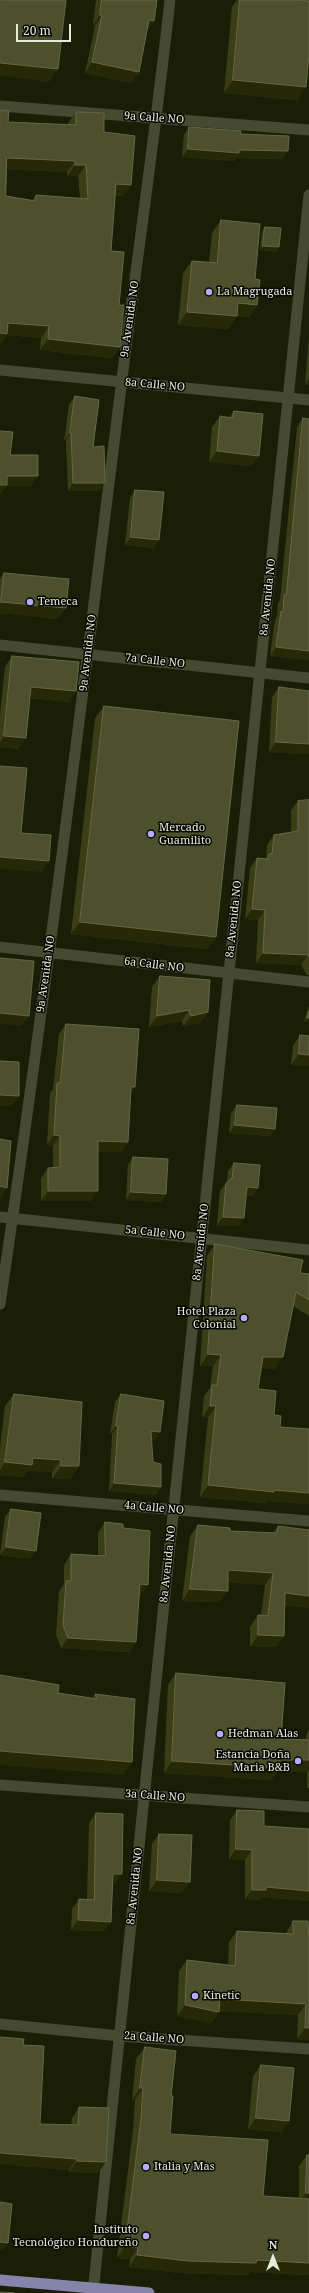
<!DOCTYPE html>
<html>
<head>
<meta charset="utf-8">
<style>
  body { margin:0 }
  #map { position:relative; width:309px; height:2293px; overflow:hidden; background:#1b1e06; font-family:"Noto Serif",serif }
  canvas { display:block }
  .north { position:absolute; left:253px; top:2237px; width:40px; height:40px; -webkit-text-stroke:3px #060701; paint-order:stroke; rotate:0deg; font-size:11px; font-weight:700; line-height:16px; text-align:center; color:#e7eadb }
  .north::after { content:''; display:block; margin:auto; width:14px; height:18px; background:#e7eadb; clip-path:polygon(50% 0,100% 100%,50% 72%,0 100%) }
  .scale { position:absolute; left:16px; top:24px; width:55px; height:18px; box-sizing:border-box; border:2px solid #e7eadb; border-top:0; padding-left:5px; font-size:12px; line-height:14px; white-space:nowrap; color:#e7eadb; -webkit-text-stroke:3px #060701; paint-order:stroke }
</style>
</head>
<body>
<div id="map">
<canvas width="309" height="2293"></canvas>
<div class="north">N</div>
<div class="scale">20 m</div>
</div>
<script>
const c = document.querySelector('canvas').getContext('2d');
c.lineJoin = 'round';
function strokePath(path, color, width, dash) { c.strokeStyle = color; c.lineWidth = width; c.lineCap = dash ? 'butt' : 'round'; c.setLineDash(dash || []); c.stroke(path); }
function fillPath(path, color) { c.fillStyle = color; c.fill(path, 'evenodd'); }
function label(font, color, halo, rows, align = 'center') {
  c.font = font + ' "Noto Serif",serif'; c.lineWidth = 3; c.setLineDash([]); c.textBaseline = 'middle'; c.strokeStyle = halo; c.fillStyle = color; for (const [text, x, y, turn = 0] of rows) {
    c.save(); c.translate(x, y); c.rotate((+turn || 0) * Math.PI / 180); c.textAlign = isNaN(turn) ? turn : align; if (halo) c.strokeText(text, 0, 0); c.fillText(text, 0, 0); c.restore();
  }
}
strokePath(new Path2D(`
  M 0,106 L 309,130
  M 0,947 L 309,982
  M 0,1217 L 309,1250
  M 0,1304 C 45,999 83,693 121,387 C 137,258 156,129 170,0
  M 0,1495 L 309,1521
  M 0,1785 L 309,1807
  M 0,2024 L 120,2036 L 309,2049
  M 93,2293 L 309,195`), '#464a31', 11);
strokePath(new Path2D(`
  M 0,370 L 309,400
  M 0,645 L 309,678`), '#464a31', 11);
strokePath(new Path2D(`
  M 0,2280 L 149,2293`), '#8784ab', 11);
fillPath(new Path2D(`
  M 96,0 L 157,0 L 147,31 L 139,72 L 131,83 L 85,73 L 95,26 L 93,25 Z
  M 237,0 L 299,0 L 306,87 L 297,100 L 224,93 L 232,7 Z
  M 0,110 L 8,122 L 68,125 L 68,123 L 76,112 L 104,132 L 131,185 L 123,196 L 115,196 L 111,251 L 119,305 L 120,347 L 112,358 L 40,350 L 41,338 L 7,335 L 0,344 ZM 7,169 L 67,172 L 67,176 L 78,176 L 80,198 L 36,195 L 32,200 L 6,196 Z
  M 189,127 L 240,134 L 283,159 L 236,158 L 234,161 L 182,157 L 184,135 Z
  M 221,220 L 255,279 L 257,305 L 249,317 L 237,316 L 228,329 L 178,325 L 183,273 L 192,261 L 209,262 L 212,233 Z
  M 265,227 L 276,252 L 260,250 L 262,231 Z
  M 309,336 L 309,385 L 305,384 Z
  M 75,396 L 105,483 L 99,491 L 68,491 L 66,441 L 64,441 L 69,404 Z
  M 234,411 L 259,456 L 251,466 L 209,462 L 212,427 L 220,416 L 229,418 Z
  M 303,418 L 309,660 L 270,656 L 275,620 L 277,616 L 278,603 L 280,600 L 297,427 Z
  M 135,490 L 154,548 L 125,545 L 130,498 Z
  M 4,573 L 58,619 L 0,613 L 0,579 Z
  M 12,656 L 76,691 L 69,702 L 30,698 L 26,738 L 18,749 L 0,747 L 0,715 L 5,667 Z
  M 279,687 L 309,691 L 309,754 L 269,752 L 272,697 Z
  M 104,706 L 216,937 L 207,949 L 71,934 L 95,718 Z
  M 309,800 L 309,975 L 307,975 L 301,965 L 256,963 L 258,920 L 245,919 L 250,868 L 257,858 L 266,859 L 267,845 L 274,835 L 291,832 L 291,810 L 298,801 Z
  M 160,976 L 208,1012 L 200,1023 L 183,1026 L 182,1021 L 149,1027 L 152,987 Z
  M 309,1006 L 309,1022 L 304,1022 Z
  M 66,1024 L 135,1087 L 131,1093 L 128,1142 L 121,1152 L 98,1151 L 91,1201 L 41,1201 L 41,1178 L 48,1168 L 53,1168 L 53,1146 L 47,1145 L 50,1093 L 53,1089 L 59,1034 Z
  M 300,1035 L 309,1066 L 291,1065 L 293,1046 Z
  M 237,1105 L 270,1136 L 229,1133 L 231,1113 Z
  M 133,1157 L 166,1194 L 161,1202 L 126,1200 L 128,1165 Z
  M 234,1163 L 258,1188 L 252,1196 L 246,1195 L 239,1226 L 217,1225 L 220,1191 L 227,1182 L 228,1171 Z
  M 215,1244 L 300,1273 L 309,1274 L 309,1316 L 293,1306 L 283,1357 L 275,1369 L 261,1368 L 258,1389 L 274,1415 L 280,1427 L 309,1429 L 309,1504 L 267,1501 L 266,1503 L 200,1497 L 208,1418 L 202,1417 L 204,1396 L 210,1388 L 213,1366 L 200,1366 L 207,1256 Z
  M 14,1394 L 79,1466 L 70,1479 L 52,1479 L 52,1472 L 28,1471 L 23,1477 L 0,1475 L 0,1448 L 5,1406 Z
  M 121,1394 L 160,1432 L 154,1440 L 151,1440 L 153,1462 L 161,1487 L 156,1495 L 109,1491 L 112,1434 L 110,1434 L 115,1402 Z
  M 11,1509 L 30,1559 L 0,1555 L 5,1517 Z
  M 105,1522 L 123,1528 L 141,1595 L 139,1595 L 136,1642 L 129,1652 L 61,1648 L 56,1635 L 59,1591 L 64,1584 L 64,1565 L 71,1554 L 98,1556 L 98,1533 Z
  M 198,1525 L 230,1531 L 273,1533 L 278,1526 L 285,1605 L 276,1647 L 250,1647 L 250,1627 L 258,1615 L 261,1615 L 265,1585 L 228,1582 L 220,1602 L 182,1601 L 190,1536 Z
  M 176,1673 L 281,1739 L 306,1739 L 307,1733 L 309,1730 L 309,1788 L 307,1788 L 307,1772 L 277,1771 L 271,1780 L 164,1773 L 168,1685 Z
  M 58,1693 L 92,1698 L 95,1694 L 132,1762 L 123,1775 Z
  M 237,1810 L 264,1826 L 309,1829 L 309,1826 L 309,1901 L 261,1897 L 260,1900 L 245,1899 L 245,1860 L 229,1859 L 230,1820 Z
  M 96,1813 L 122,1874 L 115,1884 L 112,1884 L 104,1931 L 71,1930 L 72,1909 L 79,1899 L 87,1899 L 89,1823 Z
  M 159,1834 L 182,1893 L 149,1891 L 152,1844 Z
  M 293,1921 L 308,1921 L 309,2040 L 297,2039 L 298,2015 L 219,2011 L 219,2012 L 211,2023 L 177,2016 L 179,1971 L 187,1960 L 228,1965 L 229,1942 L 237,1931 L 286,1933 Z
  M 23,2045 L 40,2124 L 71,2125 L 72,2118 L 79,2107 L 98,2173 L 69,2172 L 69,2170 L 0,2164 Z
  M 145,2047 L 171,2096 L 170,2134 L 263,2196 L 299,2198 L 299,2166 L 307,2155 L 309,2155 L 309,2275 L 250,2272 L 248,2275 L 180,2273 L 129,2267 L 130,2259 L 117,2258 L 133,2130 L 135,2100 L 132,2100 L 136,2059 Z
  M 261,2065 L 282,2132 L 248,2129 L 253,2076 Z`), '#3a3e17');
fillPath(new Path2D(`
  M 100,15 L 102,15 L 95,26 L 93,25 Z
  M 149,20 L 154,21 L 147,32 Z
  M 92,62 L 139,72 L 131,83 L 85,73 Z
  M 0,63 L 58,69 L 49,82 L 0,76 Z
  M 233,80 L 306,87 L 297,100 L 224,93 Z
  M 188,149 L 239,150 L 288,151 L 283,159 L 236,158 L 234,161 L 182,157 Z
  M 7,158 L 75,161 L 67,172 L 0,169 Z
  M 75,165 L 86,165 L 78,176 L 67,176 Z
  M 116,184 L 131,185 L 123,196 L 109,195 Z
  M 263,246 L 279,247 L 276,252 L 260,250 Z
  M 238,303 L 257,305 L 249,317 L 229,316 Z
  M 187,312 L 237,316 L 228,329 L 178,325 Z
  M 8,323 L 49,326 L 41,338 L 7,335 L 0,344 L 0,333 Z
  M 48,339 L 120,347 L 112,358 L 40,350 Z
  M 309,379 L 309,385 L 305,384 Z
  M 70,433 L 71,433 L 66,441 L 64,441 Z
  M 217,451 L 259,456 L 251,466 L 209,462 Z
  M 7,476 L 38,476 L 31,487 L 6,486 L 0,495 L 0,485 Z
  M 73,483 L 105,483 L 99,491 L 68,491 Z
  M 131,537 L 159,540 L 154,548 L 125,545 Z
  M 1,602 L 66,608 L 58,619 L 0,613 L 0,604 Z
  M 276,647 L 309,651 L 309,660 L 270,656 Z
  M 31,687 L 76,691 L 69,702 L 23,697 Z
  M 4,736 L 26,738 L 18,749 L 0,747 L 0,743 Z
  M 276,742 L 309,744 L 309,754 L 269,752 Z
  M 0,857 L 49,861 L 42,872 L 0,869 Z
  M 252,909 L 265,910 L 258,920 L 245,919 Z
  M 80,922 L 216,937 L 207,949 L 71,934 Z
  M 263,953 L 308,955 L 301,965 L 256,963 Z
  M 189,1010 L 182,1021 L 149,1027 L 157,1016 Z
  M 208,1012 L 200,1023 L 183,1026 L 191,1016 Z
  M 0,1013 L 29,1016 L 21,1026 L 0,1024 Z
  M 307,1018 L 309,1018 L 309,1022 L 304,1022 Z
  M 299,1054 L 309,1055 L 309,1066 L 291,1065 Z
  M 131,1087 L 135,1087 L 128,1097 Z
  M 0,1095 L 19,1096 L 12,1106 L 0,1106 Z
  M 235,1125 L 275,1129 L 270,1136 L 229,1133 Z
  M 54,1135 L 60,1136 L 53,1146 L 47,1145 Z
  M 98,1141 L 128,1142 L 121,1152 L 91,1151 Z
  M 0,1186 L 7,1188 L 0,1198 Z
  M 247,1187 L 258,1188 L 252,1196 L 242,1195 Z
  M 48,1191 L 98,1191 L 91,1201 L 41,1201 Z
  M 131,1192 L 166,1194 L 161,1202 L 126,1200 Z
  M 223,1217 L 244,1218 L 239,1226 L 217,1225 Z
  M 208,1354 L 221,1355 L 213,1366 L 200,1366 Z
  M 263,1357 L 283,1357 L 275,1369 L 255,1368 Z
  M 210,1406 L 216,1406 L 208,1418 L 202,1417 Z
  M 116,1426 L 118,1426 L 112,1434 L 110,1434 Z
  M 151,1431 L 160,1432 L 154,1440 L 145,1439 Z
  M 33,1458 L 61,1460 L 52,1472 L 28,1471 L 23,1477 L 0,1475 L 0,1470 L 5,1462 Z
  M 61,1466 L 79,1466 L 70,1479 L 52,1479 Z
  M 114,1483 L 161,1487 L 156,1495 L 109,1491 Z
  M 208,1485 L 309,1493 L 309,1504 L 267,1501 L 266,1503 L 200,1497 Z
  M 6,1547 L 36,1551 L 30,1559 L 0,1555 Z
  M 228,1570 L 273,1573 L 265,1585 L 220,1582 Z
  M 140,1584 L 148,1585 L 141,1595 L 133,1594 Z
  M 190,1589 L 228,1591 L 220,1602 L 182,1601 Z
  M 285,1593 L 309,1596 L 309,1608 L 277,1605 Z
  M 258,1635 L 284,1636 L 276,1647 L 250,1647 Z
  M 68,1638 L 136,1642 L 129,1652 L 61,1648 Z
  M 0,1751 L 132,1762 L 123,1775 L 0,1765 Z
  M 280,1760 L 309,1760 L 309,1770 L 307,1772 L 277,1771 L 271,1780 L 164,1773 L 172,1761 Z
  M 236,1849 L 252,1850 L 245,1860 L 229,1859 Z
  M 113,1874 L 122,1874 L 115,1884 L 106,1884 Z
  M 157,1880 L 190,1882 L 182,1893 L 149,1891 Z
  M 266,1887 L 309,1891 L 309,1901 L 261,1897 L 260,1900 L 245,1899 L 252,1890 Z
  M 78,1920 L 111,1922 L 104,1931 L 71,1930 Z
  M 220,1999 L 306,2004 L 298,2015 L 212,2011 Z
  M 185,2005 L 219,2012 L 211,2023 L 177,2016 Z
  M 305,2028 L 309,2028 L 309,2040 L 297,2039 Z
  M 140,2088 L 143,2088 L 135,2100 L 132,2100 Z
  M 256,2118 L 289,2121 L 282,2132 L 248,2129 Z
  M 0,2153 L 77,2159 L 69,2170 L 0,2164 Z
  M 77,2161 L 106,2162 L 98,2173 L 69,2172 Z
  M 306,2193 L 309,2193 L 309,2203 L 299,2203 Z
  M 0,2242 L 8,2243 L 2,2251 L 0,2251 Z
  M 125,2246 L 138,2248 L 130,2259 L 117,2258 Z
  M 137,2255 L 257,2260 L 309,2263 L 309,2275 L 250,2272 L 248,2275 L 180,2273 L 129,2267 Z`), '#262907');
const building = new Path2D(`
  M 0,0 L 66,0 L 58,69 L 0,63 Z
  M 102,0 L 157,0 L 154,21 L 149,20 L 139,72 L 92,62 L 102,15 L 100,15 Z
  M 240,0 L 299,0 L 309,1 L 309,54 L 306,87 L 233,80 Z
  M 0,110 L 9,111 L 8,122 L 76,125 L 76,112 L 104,113 L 104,132 L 135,136 L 131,185 L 116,184 L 111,251 L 124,252 L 119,305 L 124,305 L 120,347 L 48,339 L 49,326 L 8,323 L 7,334 L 0,333 ZM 7,158 L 75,161 L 75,165 L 86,165 L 88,199 L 36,195 L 35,201 L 6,196 Z
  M 189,127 L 241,131 L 240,134 L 289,136 L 288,151 L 239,150 L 239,153 L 188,149 Z
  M 221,220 L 260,224 L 255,279 L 260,280 L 257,305 L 238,303 L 237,316 L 187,312 L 192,261 L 217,263 Z
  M 265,227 L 281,228 L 279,247 L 263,246 Z
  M 75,396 L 99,400 L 93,447 L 104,446 L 105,483 L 73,483 L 71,433 L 70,433 Z
  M 234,411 L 263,414 L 259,456 L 217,451 L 220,416 L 232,418 Z
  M 303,418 L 309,419 L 309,651 L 276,647 L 281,611 L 283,612 L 284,595 L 286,595 Z
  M 0,431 L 13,432 L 10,455 L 38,455 L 38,476 L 7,476 L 7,485 L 0,485 Z
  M 135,490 L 164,492 L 159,540 L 131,537 Z
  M 4,573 L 69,579 L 66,608 L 1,602 Z
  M 12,656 L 79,662 L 76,691 L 31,687 L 26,738 L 4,736 Z
  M 279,687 L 309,691 L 309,744 L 276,742 Z
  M 104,706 L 239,721 L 216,937 L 80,922 Z
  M 0,766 L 27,768 L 21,833 L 51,835 L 49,861 L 0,857 Z
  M 309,800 L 309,957 L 308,955 L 263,953 L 265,910 L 252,909 L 257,858 L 268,859 L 269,854 L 272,854 L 274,835 L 298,831 L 298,801 Z
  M 0,958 L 34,961 L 29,1016 L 0,1013 Z
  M 160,976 L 210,980 L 208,1012 L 191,1016 L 189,1010 L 157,1016 Z
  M 309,1011 L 309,1018 L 307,1018 Z
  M 66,1024 L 139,1029 L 135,1087 L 131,1087 L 128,1142 L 98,1141 L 98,1191 L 48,1191 L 48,1168 L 60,1167 L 60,1136 L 54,1135 L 57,1083 L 60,1083 Z
  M 300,1035 L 309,1036 L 309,1055 L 299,1054 Z
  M 0,1061 L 19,1062 L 19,1096 L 0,1095 Z
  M 237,1105 L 277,1108 L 275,1129 L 235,1125 Z
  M 0,1139 L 11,1141 L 7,1188 L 0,1186 Z
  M 133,1157 L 168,1159 L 166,1194 L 131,1192 Z
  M 234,1163 L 260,1165 L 258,1188 L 247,1187 L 244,1218 L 223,1217 L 226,1183 L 232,1178 Z
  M 215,1244 L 303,1260 L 300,1273 L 309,1274 L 309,1300 L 296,1292 L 283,1357 L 263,1357 L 258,1389 L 276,1391 L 274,1415 L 281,1416 L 280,1427 L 309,1429 L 309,1493 L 274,1490 L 274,1492 L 208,1485 L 216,1406 L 210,1406 L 212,1385 L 217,1385 L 221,1355 L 208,1354 Z
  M 14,1394 L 82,1402 L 79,1466 L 61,1466 L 61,1460 L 33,1458 L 32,1465 L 5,1462 Z
  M 121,1394 L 164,1401 L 160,1432 L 151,1431 L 153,1462 L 161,1464 L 161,1487 L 114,1483 L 118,1426 L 116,1426 Z
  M 11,1509 L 41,1513 L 36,1551 L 6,1547 Z
  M 105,1522 L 123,1524 L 123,1528 L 150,1531 L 148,1585 L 140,1584 L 136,1642 L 68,1638 L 63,1625 L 66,1581 L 71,1581 L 71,1554 L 105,1556 Z
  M 198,1525 L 230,1528 L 230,1531 L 277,1533 L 278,1526 L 309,1530 L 309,1596 L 285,1593 L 284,1636 L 258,1635 L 258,1615 L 268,1616 L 273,1573 L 228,1570 L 228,1591 L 190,1589 Z
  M 176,1673 L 285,1683 L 281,1739 L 309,1740 L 309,1760 L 280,1760 L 279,1768 L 172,1761 Z
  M 0,1675 L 59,1685 L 58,1693 L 97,1699 L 95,1694 L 135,1699 L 132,1762 L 0,1751 Z
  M 237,1810 L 264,1811 L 264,1826 L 309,1829 L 309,1891 L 266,1887 L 266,1890 L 252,1890 L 252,1850 L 236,1849 Z
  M 96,1813 L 123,1814 L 122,1874 L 113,1874 L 111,1922 L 78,1920 L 79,1899 L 94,1900 Z
  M 159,1834 L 192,1835 L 190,1882 L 157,1880 Z
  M 293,1921 L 308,1921 L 309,1942 L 309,2028 L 305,2028 L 306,2004 L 220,1999 L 219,2012 L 185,2005 L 187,1960 L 235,1966 L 237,1931 L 293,1934 Z
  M 0,2037 L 24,2039 L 23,2045 L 44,2046 L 40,2124 L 78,2125 L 79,2107 L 109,2108 L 106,2162 L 77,2161 L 77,2159 L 0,2153 Z
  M 145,2047 L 176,2051 L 171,2096 L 173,2096 L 170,2134 L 268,2140 L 263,2196 L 309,2199 L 309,2263 L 257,2260 L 256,2263 L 188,2261 L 137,2255 L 138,2248 L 125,2246 L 141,2119 L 143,2088 L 140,2088 Z
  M 261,2065 L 294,2068 L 289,2121 L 256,2118 Z
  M 307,2155 L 309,2155 L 309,2193 L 306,2193 Z
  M 0,2202 L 12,2204 L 8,2243 L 0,2242 Z
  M 0,2292 L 14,2293 L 0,2293 Z`);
fillPath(building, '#4d502c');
strokePath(building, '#656847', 1);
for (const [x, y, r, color] of [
  [209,292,4,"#b5acf9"],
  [30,602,4,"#b5acf9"],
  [151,834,4,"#b5acf9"],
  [244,1318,4,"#b5acf9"],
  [220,1734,4,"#b5acf9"],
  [298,1761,4,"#b5acf9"],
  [195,1996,4,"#b5acf9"],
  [146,2167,4,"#b5acf9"],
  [146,2236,4,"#b5acf9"]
]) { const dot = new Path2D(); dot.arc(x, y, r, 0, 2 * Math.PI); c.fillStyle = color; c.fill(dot); strokePath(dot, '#060701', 1.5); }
label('11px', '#e7eadb', '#060701', [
  ["9a Calle NO",154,118,4],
  ["9a Avenida NO",130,319,-82],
  ["8a Calle NO",155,385,5],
  ["8a Avenida NO",268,597,-84],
  ["9a Avenida NO",88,653,-83],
  ["7a Calle NO",155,661,6],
  ["8a Avenida NO",234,919,-84],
  ["6a Calle NO",154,965,7],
  ["9a Avenida NO",46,974,-82],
  ["5a Calle NO",155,1233,6],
  ["8a Avenida NO",201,1242,-84],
  ["4a Calle NO",154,1508,5],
  ["8a Avenida NO",168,1564,-84],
  ["3a Calle NO",155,1796,4],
  ["8a Avenida NO",135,1886,-84],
  ["2a Calle NO",154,2038,4]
]);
label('11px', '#e7eadb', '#060701', [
  ["La Magrugada",217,292],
  ["Temeca",38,602],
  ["Mercado",159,828],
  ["Guamilito",159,841],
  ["Hotel Plaza",236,1312,"right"],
  ["Colonial",236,1325,"right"],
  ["Hedman Alas",228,1734],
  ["Estancia Doña",290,1755,"right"],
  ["Maria B&B",290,1768,"right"],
  ["Kinetic",203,1996],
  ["Italia y Mas",154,2167],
  ["Instituto",138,2230,"right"],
  ["Tecnológico Hondureño",138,2243,"right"]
], 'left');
</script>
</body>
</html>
